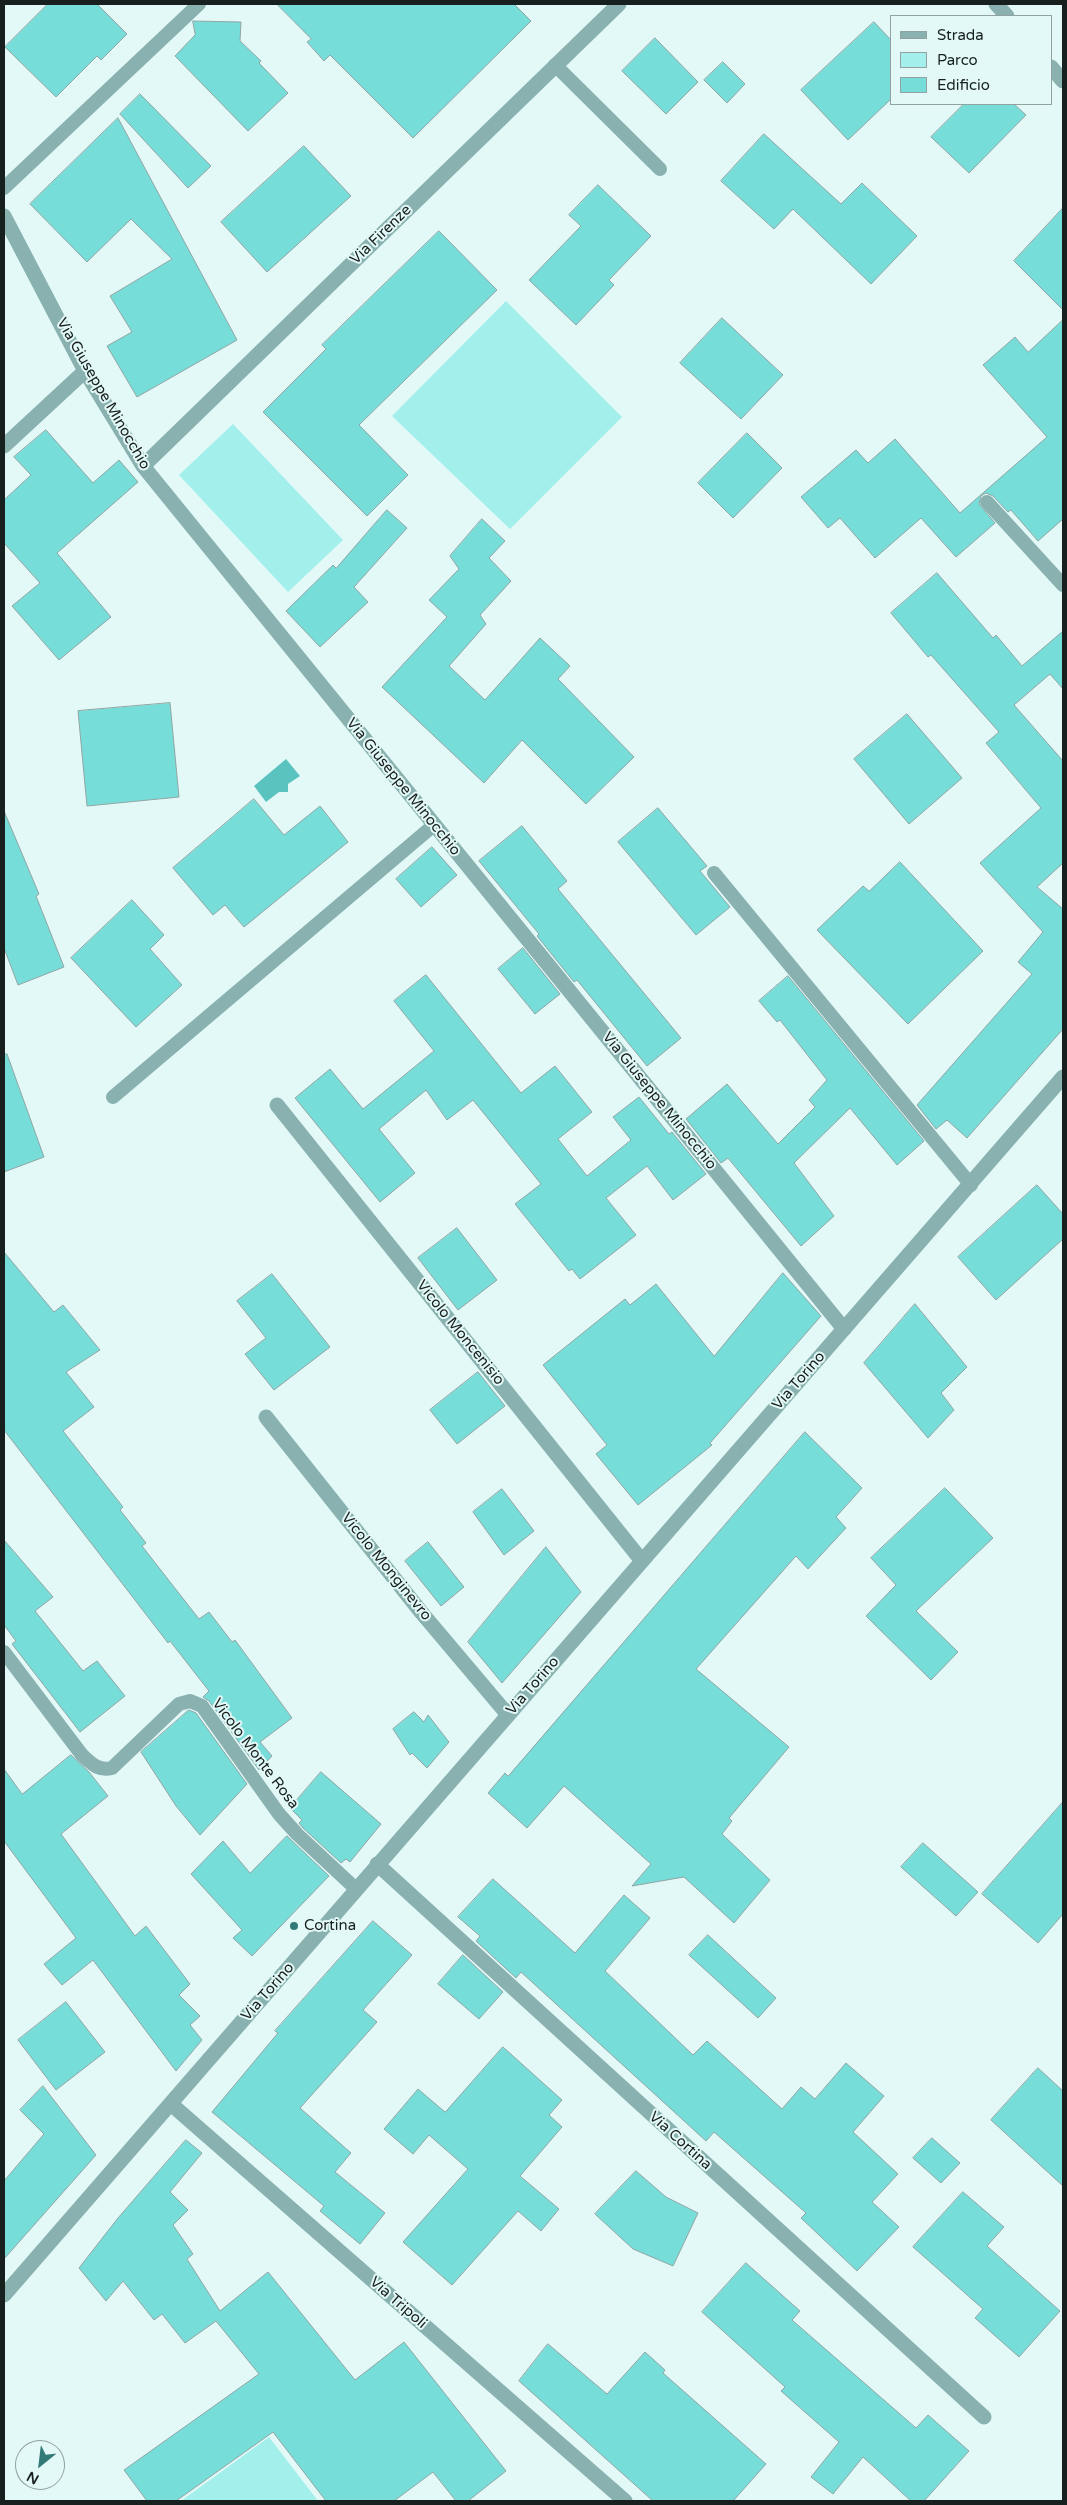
<!DOCTYPE html>
<html>
<head>
<meta charset="utf-8">
<style>
  body { margin:0 }
  #map { position:relative; width:1067px; height:2505px; overflow:hidden; background:#e3f9f8; font-family:"Varela Round",sans-serif }
  canvas { display:block }
  .frame { position:absolute; inset:0; border:5px solid #18201f; pointer-events:none }
  .legend { position:absolute; left:890px; top:15px; width:162px; height:90px; box-sizing:border-box; background:#e3f9f8; border:1px solid #92a2a1; margin:0; padding:6px 9px; list-style:none; font-size:15px; color:#18201f }
  .legend li { display:flex; align-items:center; gap:10px; height:25px }
  .legend b { width:25px; border:1px solid #92a2a1 }
  .north { position:absolute; left:15px; top:2440px; width:50px; height:50px; box-sizing:border-box; background:#e3f9f8; border:1px solid #92a2a1; border-radius:50%; rotate:209deg; font-size:14px; font-weight:700; line-height:20px; text-align:center; color:#18201f }
  .north::after { content:''; display:block; margin:auto; width:18px; height:22px; background:#317a77; clip-path:polygon(50% 0,100% 100%,50% 72%,0 100%) }
</style>
</head>
<body>
<div id="map">
<canvas width="1067" height="2505"></canvas>
<div class="frame"></div>
<ul class="legend">
<li><b style="height:6px;background:#89b1af"></b>Strada</li>
<li><b style="height:14px;background:#a2efeb"></b>Parco</li>
<li><b style="height:14px;background:#77ddd9"></b>Edificio</li>
</ul>
<div class="north">N</div>
</div>
<script>
const c = document.querySelector('canvas').getContext('2d');
c.lineJoin = 'round';
function fillPath(path, color) { c.fillStyle = color; c.fill(path, 'evenodd'); }
function strokePath(path, color, width, dash) { c.strokeStyle = color; c.lineWidth = width; c.lineCap = dash ? 'butt' : 'round'; c.setLineDash(dash || []); c.stroke(path); }
function label(font, color, halo, rows, align = 'center') {
  c.font = font + ' "Varela Round",sans-serif'; c.lineWidth = 4; c.setLineDash([]); c.textBaseline = 'middle'; c.strokeStyle = halo; c.fillStyle = color; for (const [text, x, y, turn = 0] of rows) {
    c.save(); c.translate(x, y); c.rotate((+turn || 0) * Math.PI / 180); c.textAlign = isNaN(turn) ? turn : align; if (halo) c.strokeText(text, 0, 0); c.fillText(text, 0, 0); c.restore();
  }
}
fillPath(new Path2D(`
  M 506,301 L 622,417 L 510,529 L 392,416 Z
  M 233,424 L 343,540 L 288,592 L 179,475 Z
  M 269,2437 L 318,2501 L 181,2501 Z`), '#a2efeb');
fillPath(new Path2D(`
  M 286,759 L 300,776 L 288,784 L 288,792 L 279,792 L 266,802 L 254,786 Z`), '#5bc3bf');
const building = new Path2D(`
  M 48,4 L 97,4 L 127,34 L 101,60 L 97,56 L 56,97 L 5,47 Z
  M 277,4 L 514,4 L 531,21 L 413,138 L 330,55 L 324,61 L 307,42 L 311,39 Z
  M 193,21 L 241,22 L 240,41 L 261,61 L 259,63 L 288,93 L 248,131 L 175,56 L 195,35 Z
  M 874,22 L 891,40 L 891,99 L 848,140 L 801,90 Z
  M 655,38 L 698,82 L 666,114 L 622,71 Z
  M 723,62 L 745,84 L 727,103 L 704,80 Z
  M 140,94 L 211,166 L 188,188 L 120,114 Z
  M 964,104 L 1014,104 L 1026,115 L 969,173 L 931,137 Z
  M 118,118 L 237,340 L 137,397 L 107,346 L 132,332 L 110,296 L 172,259 L 131,219 L 87,262 L 30,204 Z
  M 764,134 L 841,204 L 862,183 L 917,236 L 871,284 L 793,209 L 774,229 L 721,181 Z
  M 304,146 L 351,196 L 267,272 L 221,222 Z
  M 598,185 L 651,236 L 609,280 L 614,285 L 576,325 L 529,280 L 581,226 L 569,215 Z
  M 1063,208 L 1063,310 L 1014,261 Z
  M 439,231 L 497,290 L 359,425 L 408,475 L 367,516 L 263,412 L 326,349 L 322,345 Z
  M 722,318 L 783,375 L 741,419 L 680,363 Z
  M 1063,320 L 1063,519 L 1038,541 L 1011,510 L 1008,512 L 993,496 L 986,493 L 981,496 L 979,504 L 995,523 L 956,557 L 921,518 L 875,558 L 840,518 L 828,528 L 801,497 L 856,450 L 868,463 L 895,439 L 960,513 L 1047,437 L 983,365 L 1015,337 L 1028,352 Z
  M 46,430 L 93,483 L 119,460 L 138,482 L 57,553 L 111,617 L 59,660 L 12,606 L 40,583 L 4,543 L 4,500 L 31,475 L 14,457 Z
  M 747,433 L 782,468 L 733,518 L 698,483 Z
  M 387,510 L 407,528 L 354,587 L 368,602 L 320,647 L 286,611 L 333,565 L 336,568 Z
  M 482,519 L 505,541 L 489,558 L 511,581 L 480,615 L 486,624 L 449,666 L 485,700 L 540,638 L 570,666 L 558,679 L 634,757 L 586,804 L 522,740 L 484,783 L 382,687 L 447,617 L 429,600 L 459,569 L 450,556 Z
  M 937,573 L 993,638 L 996,635 L 1022,666 L 1063,631 L 1063,689 L 1050,674 L 1014,705 L 1063,761 L 1063,863 L 1037,887 L 1063,909 L 1063,1029 L 967,1138 L 947,1120 L 936,1129 L 917,1105 L 1032,974 L 1018,962 L 1043,932 L 980,863 L 1041,808 L 986,743 L 999,732 L 931,655 L 928,657 L 891,613 Z
  M 170,703 L 179,797 L 87,806 L 78,711 Z
  M 907,714 L 962,778 L 909,824 L 854,759 Z
  M 254,799 L 284,835 L 320,806 L 348,842 L 244,927 L 225,905 L 213,915 L 173,868 Z
  M 658,808 L 707,866 L 700,871 L 730,907 L 696,935 L 618,842 Z
  M 4,811 L 39,894 L 36,896 L 64,967 L 18,985 L 4,948 Z
  M 522,826 L 567,881 L 558,889 L 681,1038 L 647,1066 L 577,980 L 574,982 L 537,936 L 539,934 L 479,861 Z
  M 432,847 L 457,875 L 421,907 L 396,879 Z
  M 900,862 L 983,951 L 908,1024 L 817,930 L 863,886 L 869,891 Z
  M 132,900 L 164,935 L 150,949 L 182,985 L 136,1027 L 71,958 Z
  M 523,948 L 560,994 L 535,1014 L 498,969 Z
  M 426,975 L 521,1093 L 555,1066 L 592,1112 L 558,1139 L 587,1176 L 631,1140 L 613,1117 L 639,1097 L 669,1134 L 672,1132 L 706,1174 L 673,1200 L 647,1166 L 606,1198 L 636,1235 L 580,1279 L 572,1269 L 569,1271 L 515,1204 L 541,1184 L 473,1100 L 447,1120 L 426,1090 L 379,1129 L 415,1173 L 380,1202 L 295,1098 L 330,1069 L 363,1109 L 434,1051 L 394,1001 Z
  M 788,976 L 924,1141 L 897,1165 L 850,1108 L 794,1163 L 834,1216 L 801,1246 L 728,1158 L 721,1163 L 686,1119 L 727,1084 L 778,1144 L 815,1107 L 809,1100 L 827,1080 L 780,1020 L 777,1022 L 759,1001 Z
  M 7,1054 L 44,1157 L 4,1172 L 4,1055 Z
  M 1037,1185 L 1063,1214 L 1063,1239 L 996,1300 L 958,1257 Z
  M 457,1228 L 497,1280 L 458,1310 L 418,1258 Z
  M 4,1252 L 54,1312 L 63,1305 L 100,1350 L 66,1372 L 94,1407 L 63,1431 L 123,1507 L 120,1510 L 146,1543 L 142,1546 L 199,1619 L 209,1612 L 232,1642 L 235,1640 L 292,1718 L 260,1742 L 272,1756 L 259,1770 L 209,1701 L 203,1697 L 209,1691 L 170,1641 L 168,1643 L 4,1430 Z
  M 783,1273 L 821,1316 L 710,1443 L 712,1445 L 638,1505 L 596,1454 L 607,1445 L 543,1365 L 625,1299 L 630,1305 L 656,1284 L 714,1356 Z
  M 272,1274 L 330,1347 L 274,1390 L 245,1354 L 266,1338 L 237,1301 Z
  M 915,1304 L 967,1367 L 941,1393 L 954,1410 L 928,1438 L 864,1363 Z
  M 478,1372 L 505,1406 L 457,1444 L 430,1410 Z
  M 805,1432 L 862,1488 L 836,1517 L 846,1528 L 808,1569 L 796,1556 L 696,1669 L 789,1747 L 729,1818 L 732,1821 L 722,1834 L 770,1880 L 734,1923 L 684,1877 L 632,1886 L 651,1864 L 564,1786 L 527,1828 L 488,1793 L 505,1773 L 508,1776 Z
  M 945,1488 L 993,1538 L 916,1611 L 958,1652 L 931,1680 L 866,1616 L 896,1585 L 871,1558 Z
  M 502,1489 L 534,1531 L 504,1555 L 473,1512 Z
  M 4,1540 L 53,1597 L 35,1611 L 83,1671 L 97,1661 L 125,1696 L 80,1732 L 12,1644 L 16,1641 L 4,1625 Z
  M 428,1542 L 464,1587 L 441,1606 L 405,1561 Z
  M 546,1547 L 581,1592 L 502,1683 L 468,1642 Z
  M 189,1710 L 196,1713 L 247,1784 L 200,1835 L 176,1806 L 141,1752 Z
  M 414,1712 L 424,1722 L 428,1715 L 449,1742 L 427,1768 L 412,1753 L 410,1755 L 393,1729 Z
  M 71,1755 L 89,1772 L 108,1796 L 61,1834 L 135,1936 L 146,1926 L 190,1984 L 179,1995 L 200,2016 L 190,2025 L 202,2040 L 176,2071 L 93,1960 L 62,1985 L 44,1964 L 76,1938 L 4,1841 L 4,1769 L 22,1794 Z
  M 321,1772 L 381,1824 L 350,1862 L 346,1859 L 341,1863 L 303,1828 L 299,1823 L 302,1820 L 290,1808 Z
  M 1063,1802 L 1063,1914 L 1038,1943 L 982,1894 Z
  M 287,1836 L 329,1876 L 252,1956 L 233,1938 L 242,1930 L 191,1874 L 223,1841 L 250,1873 Z
  M 923,1843 L 978,1892 L 956,1916 L 901,1867 Z
  M 493,1879 L 575,1953 L 624,1895 L 650,1918 L 605,1971 L 693,2055 L 707,2041 L 782,2109 L 801,2087 L 815,2099 L 846,2063 L 884,2096 L 853,2132 L 898,2174 L 872,2202 L 899,2227 L 857,2271 L 801,2218 L 806,2213 L 714,2132 L 706,2141 L 521,1972 L 516,1978 L 476,1941 L 480,1936 L 458,1917 Z
  M 373,1921 L 412,1955 L 363,2010 L 377,2022 L 300,2108 L 351,2153 L 335,2172 L 385,2213 L 360,2244 L 320,2211 L 324,2206 L 212,2112 L 278,2033 L 275,2031 Z
  M 708,1935 L 776,1998 L 758,2018 L 689,1955 Z
  M 463,1955 L 503,1992 L 479,2019 L 438,1984 Z
  M 66,2002 L 105,2052 L 56,2090 L 18,2040 Z
  M 503,2047 L 562,2100 L 549,2115 L 562,2127 L 520,2176 L 559,2209 L 541,2231 L 518,2211 L 452,2285 L 403,2242 L 468,2169 L 429,2135 L 413,2154 L 384,2129 L 418,2089 L 445,2112 Z
  M 1038,2068 L 1063,2091 L 1063,2186 L 991,2120 Z
  M 43,2086 L 96,2155 L 4,2259 L 4,2181 L 44,2134 L 20,2110 Z
  M 932,2138 L 960,2163 L 941,2183 L 913,2158 Z
  M 186,2140 L 202,2153 L 170,2192 L 188,2210 L 173,2225 L 193,2254 L 187,2259 L 220,2311 L 268,2272 L 355,2380 L 404,2342 L 506,2471 L 468,2501 L 456,2501 L 433,2472 L 394,2501 L 326,2501 L 273,2432 L 176,2501 L 147,2501 L 124,2470 L 259,2374 L 216,2321 L 185,2343 L 162,2314 L 154,2320 L 123,2281 L 106,2301 L 79,2268 L 118,2218 Z
  M 636,2171 L 666,2197 L 698,2213 L 673,2266 L 633,2249 L 595,2214 Z
  M 963,2192 L 1004,2227 L 987,2246 L 1060,2311 L 1019,2357 L 975,2318 L 983,2309 L 913,2247 Z
  M 746,2263 L 800,2311 L 792,2320 L 916,2428 L 928,2415 L 969,2451 L 924,2501 L 911,2501 L 863,2457 L 833,2494 L 811,2477 L 839,2442 L 781,2391 L 785,2387 L 702,2312 Z
  M 548,2344 L 607,2394 L 645,2352 L 665,2370 L 663,2373 L 766,2464 L 733,2501 L 653,2501 L 519,2381 Z`);
fillPath(building, '#77ddd9');
strokePath(building, '#91a5a4', 1);
strokePath(new Path2D(`
  M 555,65 L 660,169
  M 4,188 L 199,4
  M 987,502 L 1063,585
  M 714,873 L 971,1185
  M 113,1097 L 434,825
  M 4,1652 L 82,1755 C 92,1764 98,1771 112,1768 L 179,1704 L 190,1701 L 202,1706 L 279,1814 L 297,1834 L 356,1889`), '#89b1af', 14);
strokePath(new Path2D(`
  M 996,4 L 1007,16
  M 1051,67 L 1063,81
  M 4,216 L 85,371 L 143,466 L 844,1329
  M 4,446 L 85,371
  M 143,466 L 619,4
  M 277,1105 L 642,1561
  M 266,1417 L 421,1612 L 508,1715
  M 377,1864 L 984,2417
  M 171,2104 L 625,2501`), '#89b1af', 15);
strokePath(new Path2D(`
  M 4,2295 L 1063,1077`), '#89b1af', 15);
for (const [x, y, r, color] of [
  [294,1926,5,"#317a77"]
]) { const dot = new Path2D(); dot.arc(x, y, r, 0, 2 * Math.PI); c.fillStyle = color; c.fill(dot); strokePath(dot, '#e3f9f8', 2); }
label('15px', '#18201f', '#e3f9f8', [
  ["Via Firenze",381,235,-44],
  ["Via Giuseppe Minocchio",103,394,60],
  ["Via Giuseppe Minocchio",403,787,51],
  ["Via Giuseppe Minocchio",659,1101,51],
  ["Vicolo Moncenisio",460,1333,51],
  ["Via Torino",799,1381,-49],
  ["Vicolo Monginevro",386,1567,51],
  ["Via Torino",533,1686,-49],
  ["Vicolo Monte Rosa",255,1754,53],
  ["Via Torino",268,1992,-49],
  ["Via Cortina",680,2141,42],
  ["Via Tripoli",398,2303,41]
]);
label('15px', '#18201f', '#e3f9f8', [
  ["Cortina",304,1926]
], 'left');
</script>
</body>
</html>
